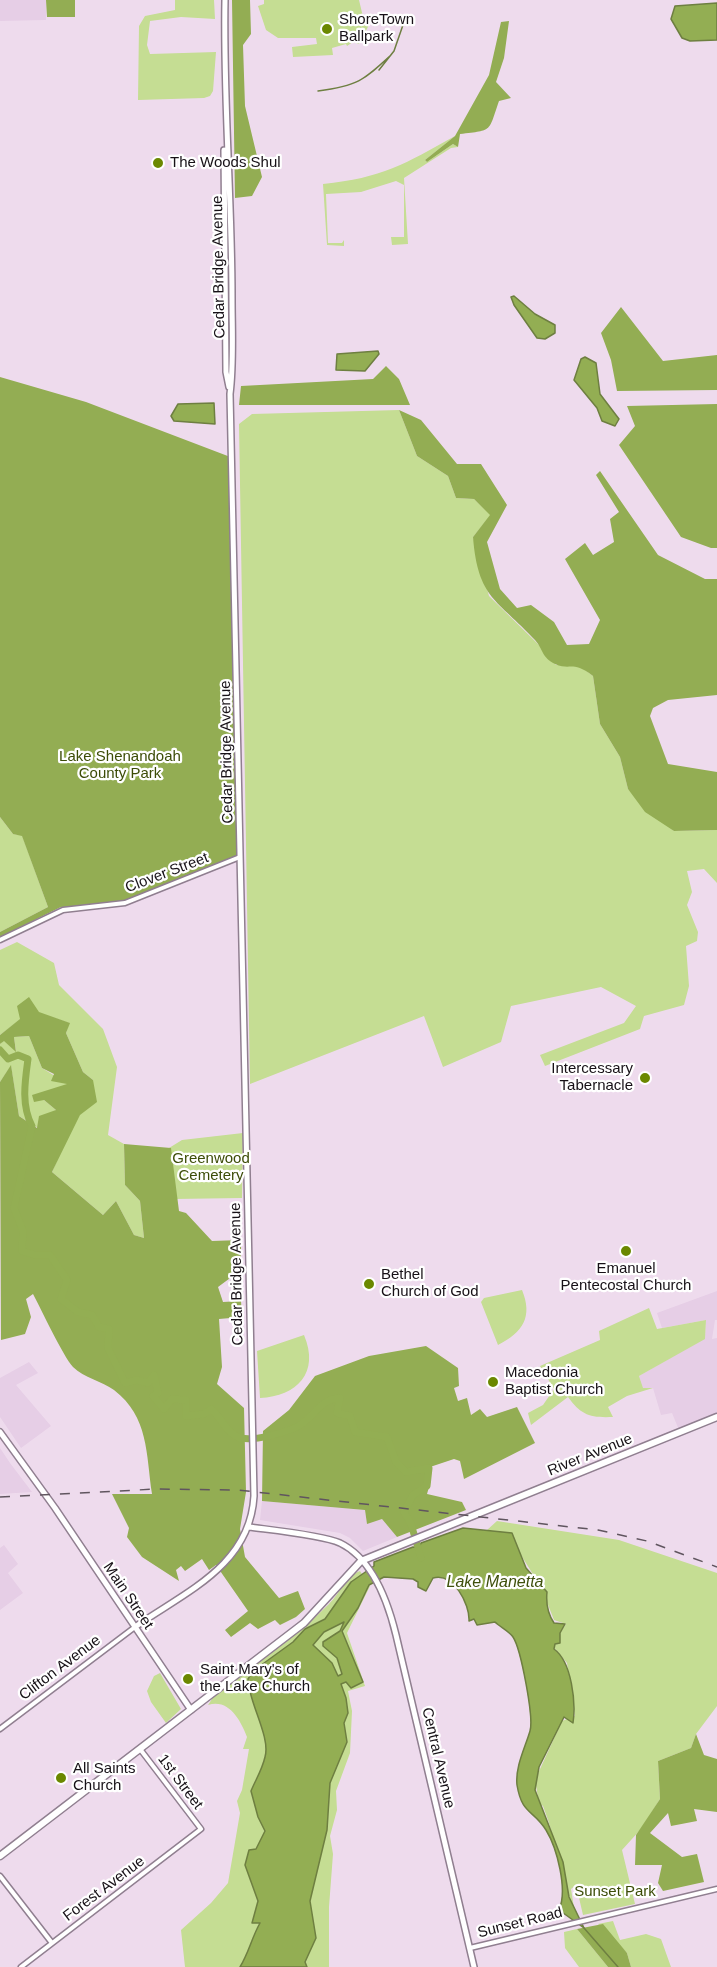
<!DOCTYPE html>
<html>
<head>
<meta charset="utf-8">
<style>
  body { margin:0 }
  canvas { display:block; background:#eedbed }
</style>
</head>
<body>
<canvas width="717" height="1967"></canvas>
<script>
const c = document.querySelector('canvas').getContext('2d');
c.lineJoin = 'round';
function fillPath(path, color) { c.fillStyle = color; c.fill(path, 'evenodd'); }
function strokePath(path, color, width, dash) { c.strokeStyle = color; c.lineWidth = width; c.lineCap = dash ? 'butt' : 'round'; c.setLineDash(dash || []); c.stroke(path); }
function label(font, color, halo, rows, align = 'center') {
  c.font = font + ' Helvetica,sans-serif'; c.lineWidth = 4.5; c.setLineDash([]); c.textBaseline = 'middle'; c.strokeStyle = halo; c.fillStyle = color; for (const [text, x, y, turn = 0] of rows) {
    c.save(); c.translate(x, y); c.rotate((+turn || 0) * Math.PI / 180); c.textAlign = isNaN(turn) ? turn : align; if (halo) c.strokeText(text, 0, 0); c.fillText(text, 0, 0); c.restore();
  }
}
fillPath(new Path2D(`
  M 0,0 L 46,0 L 46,20 L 0,21 Z
  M 717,1291 L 717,1320 L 715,1320 L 712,1339 L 717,1338 L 717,1415 L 679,1430 L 672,1413 L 661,1415 L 653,1388 L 643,1389 L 639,1376 L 705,1338 L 706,1320 L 662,1328 L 657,1313 Z
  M 29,1362 L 38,1373 L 16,1385 L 51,1426 L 21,1448 L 0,1417 L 0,1378 Z
  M 0,1448 L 10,1463 L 32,1492 L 0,1494 Z
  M 262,1501 L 365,1510 L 367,1523 L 382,1519 L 397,1537 L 363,1551 L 350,1538 L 340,1533 L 260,1520 Z
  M 4,1545 L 18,1564 L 8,1573 L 23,1593 L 0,1610 L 0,1548 Z`), '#e6cee6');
fillPath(new Path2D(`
  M 175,0 L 214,0 L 215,19 L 181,17 L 150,21 L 147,45 L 150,54 L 216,52 L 213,91 L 210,96 L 204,98 L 138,100 L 139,26 L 145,16 L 175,10 Z
  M 264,0 L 359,0 L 364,21 L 370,23 L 359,44 L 353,42 L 347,46 L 346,44 L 332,48 L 333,55 L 293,57 L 292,47 L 317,44 L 316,38 L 278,38 L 266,30 L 258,6 L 264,4 Z
  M 455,136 L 425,160 L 427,162 L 453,144 L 458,147 L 451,148 L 404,178 L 408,244 L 392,245 L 391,237 L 404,237 L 404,185 L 396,181 L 361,192 L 326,194 L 328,243 L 342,243 L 344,240 L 344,246 L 327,245 L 323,184 C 382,178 405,164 455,136 Z
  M 399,410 L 417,456 L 448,476 L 456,498 L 474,499 L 491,515 L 473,537 L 489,596 L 537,643 L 556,665 L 579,665 L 593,676 L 600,724 L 620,757 L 628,789 L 674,831 L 717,830 L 717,883 L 704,869 L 687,871 L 692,892 L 687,905 L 698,932 L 697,941 L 686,946 L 689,986 L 684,1005 L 644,1016 L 640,1029 L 545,1066 L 540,1055 L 624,1023 L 636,1006 L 601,987 L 511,1006 L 501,1042 L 443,1067 L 424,1016 L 250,1084 L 239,424 L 252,414 Z
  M 0,817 L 13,834 L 22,835 L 48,907 L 0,932 Z
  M 17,942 L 54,963 L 59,985 L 103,1029 L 117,1067 L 108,1135 L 124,1144 L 125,1185 L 140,1201 L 144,1238 L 134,1235 L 116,1201 L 103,1215 L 52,1172 L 93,1080 L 83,1072 L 66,1033 L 69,1023 C 33,1010 31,1011 0,1035 L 0,950 Z
  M 29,1036 L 42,1068 L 68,1084 L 44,1100 L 56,1110 L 38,1128 L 19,1116 L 11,1066 L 0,1082 L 0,1044 L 4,1040 L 16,1051 L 14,1037 Z
  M 243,1133 L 242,1198 L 174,1199 L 169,1148 L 182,1140 Z
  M 522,1290 C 533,1317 523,1332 498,1345 L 481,1302 L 484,1298 Z
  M 649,1308 L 657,1329 L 706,1320 L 705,1339 L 639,1376 L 643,1388 L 653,1388 L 627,1396 L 608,1407 L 613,1417 C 590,1418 581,1415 568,1397 L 531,1425 L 528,1413 L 543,1405 L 554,1389 L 540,1366 L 600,1340 L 599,1331 Z
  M 304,1335 C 320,1373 297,1396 260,1398 L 257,1351 Z
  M 497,1521 L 619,1540 L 717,1573 L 717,1706 L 696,1734 L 691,1748 L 658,1761 L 660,1799 L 641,1829 L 622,1850 L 635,1904 L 583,1915 L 576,1885 L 571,1889 L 575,1914 C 562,1879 557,1842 543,1806 L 539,1803 L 535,1780 L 562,1721 L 575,1716 L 567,1663 L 552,1645 L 566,1624 L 554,1620 L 541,1587 L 509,1536 L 487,1530 Z
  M 360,1571 L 370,1586 L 347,1633 L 365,1686 L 348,1691 L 352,1711 L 350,1753 L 336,1791 L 337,1810 L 330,1836 L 333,1854 L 329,1907 L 329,1967 L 185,1967 L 181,1930 L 211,1903 L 228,1883 L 240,1813 L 237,1801 L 242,1790 L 249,1749 L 243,1749 L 247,1737 C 241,1721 229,1698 208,1705 L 214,1696 C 252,1666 295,1638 329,1604 C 340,1593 346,1576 360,1571 Z
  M 160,1673 L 181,1709 L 166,1723 L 151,1702 L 147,1691 L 154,1676 Z
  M 613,1921 L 620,1940 L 646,1934 L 661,1939 L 671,1967 L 631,1967 L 627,1953 L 598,1924 Z
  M 577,1929 L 608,1967 L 579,1967 L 565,1948 L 564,1932 Z`), '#c5dd93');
fillPath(new Path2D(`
  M 46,0 L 75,0 L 75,17 L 47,17 Z
  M 232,0 L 250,0 L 251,34 L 243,45 L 245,106 L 262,177 L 252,196 L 235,198 Z
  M 509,21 L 504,58 L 496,82 L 511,98 L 499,101 C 488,132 494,130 460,134 L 458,147 L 453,144 L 427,162 L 425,160 L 455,136 L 489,75 L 501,22 Z
  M 621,307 L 663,361 L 717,355 L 717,390 L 617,391 L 611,360 L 601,333 Z
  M 386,366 L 399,379 L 410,405 L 239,405 L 241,386 L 373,379 Z
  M 0,377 L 86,402 L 233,458 L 241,857 L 134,900 L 99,906 L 61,907 L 0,937 L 0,932 L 48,907 L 22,836 L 13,834 L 0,817 Z
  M 717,404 L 717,548 L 711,548 L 681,537 L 619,445 L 635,426 L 627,406 Z
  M 399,410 L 421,420 L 457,464 L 481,464 L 507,505 L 487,542 L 500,589 L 517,608 L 531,605 L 554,622 L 567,645 L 589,644 L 600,620 L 565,559 L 585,543 L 593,555 L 614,542 L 610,519 L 619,512 L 596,475 L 600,471 L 658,555 L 705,579 L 717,579 L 717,695 L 668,700 L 653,708 L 650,716 L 668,764 L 717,772 L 717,830 L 674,831 L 645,812 L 628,789 L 620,757 L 600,724 L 593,676 C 572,660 571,671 555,664 C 542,658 543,649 535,640 C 497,599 478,599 473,537 L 490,515 L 474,499 L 456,498 L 448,476 L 417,456 Z
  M 29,997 L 39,1012 L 70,1023 L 66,1033 L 83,1072 L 93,1080 L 97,1102 L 80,1115 L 52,1172 L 103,1215 L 116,1201 L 134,1235 L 144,1238 L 140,1201 L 125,1185 L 124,1144 L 171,1148 L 179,1211 L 186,1213 L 212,1241 L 241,1240 L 241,1270 L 218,1287 L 223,1302 L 241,1301 L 242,1317 L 219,1319 L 222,1367 L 217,1384 L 244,1408 L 246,1492 L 240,1529 L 245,1557 L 279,1598 L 298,1591 L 305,1609 L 296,1617 L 280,1625 L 275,1620 L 258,1629 L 250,1623 L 231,1637 L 225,1630 L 248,1611 L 216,1565 L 209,1570 L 202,1559 L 185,1571 L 181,1566 L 176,1570 L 179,1581 L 142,1557 L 127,1537 L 129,1528 L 112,1494 L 152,1494 C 146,1454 149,1417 114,1390 C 102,1381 84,1378 73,1367 C 63,1356 42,1311 33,1294 L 26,1299 L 31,1317 L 25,1334 L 1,1340 L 0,1082 L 11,1065 L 19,1116 L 37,1128 L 39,1116 L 56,1110 L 44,1100 L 34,1102 L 32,1095 L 67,1084 L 51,1081 L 54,1074 L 42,1068 L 29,1036 L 14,1037 L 16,1052 L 4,1041 L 0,1044 L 0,1035 L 20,1019 L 17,1006 Z
  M 426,1346 L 458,1368 L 459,1386 L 454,1388 L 458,1401 L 467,1398 L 471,1415 L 480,1409 L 487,1417 L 517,1407 L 535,1443 L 464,1479 L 460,1461 L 454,1459 L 430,1467 L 431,1480 L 427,1494 L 462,1502 L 466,1510 L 397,1537 L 382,1519 L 367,1524 L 365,1510 L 262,1501 L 263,1431 L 289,1410 L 315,1376 L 369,1356 Z
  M 696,1734 L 704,1755 L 717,1759 L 717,1812 L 694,1809 L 697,1821 L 671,1826 L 668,1813 L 650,1833 L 682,1857 L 697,1854 L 704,1882 L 663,1891 L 658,1883 L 662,1865 L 635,1865 L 636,1835 L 660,1799 L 658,1761 L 691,1748 Z
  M 603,1924 L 627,1953 L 631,1967 L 608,1967 L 577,1929 Z`), '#93ad53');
const water = new Path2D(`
  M 717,3 L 717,40 L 690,41 L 682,38 L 671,19 L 675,6 Z
  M 514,296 L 535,314 L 555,325 L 555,333 L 545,339 L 537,338 L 514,305 L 511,297 Z
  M 378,351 L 379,354 L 365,371 L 336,370 L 337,354 Z
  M 585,357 L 596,363 L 600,394 L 619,419 L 615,426 L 602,421 L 597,408 L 574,380 L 581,359 Z
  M 214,403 L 215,424 L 174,421 L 171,416 L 178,404 Z
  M 463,1528 L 512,1533 L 526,1568 L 547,1592 C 546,1602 548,1614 554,1623 L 565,1624 L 560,1633 L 560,1643 L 555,1644 L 554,1649 C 572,1662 576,1703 573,1723 L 564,1717 L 539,1767 L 535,1790 L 563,1862 L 569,1897 L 584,1928 L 559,1910 C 568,1890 557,1848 546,1830 C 533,1809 522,1815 517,1785 C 515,1767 525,1748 530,1731 C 534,1718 521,1649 513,1637 C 509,1631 500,1627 495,1622 L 477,1625 L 474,1619 L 469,1621 C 470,1604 453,1572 433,1578 L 426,1591 L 418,1587 L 418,1582 L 413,1579 L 384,1577 L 369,1585 L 358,1608 L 342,1631 L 363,1682 L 351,1688 L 346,1682 L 341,1684 L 346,1698 L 348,1713 L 344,1723 L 347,1742 L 330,1783 L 327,1830 L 310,1901 L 316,1938 L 305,1962 L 307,1967 L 240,1967 C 249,1952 252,1937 260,1923 L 252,1923 L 258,1901 L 245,1865 L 249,1850 L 256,1849 L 265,1831 L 258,1817 L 251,1791 C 256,1779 262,1770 265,1757 C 271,1737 248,1701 248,1679 L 253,1671 L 293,1642 L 305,1629 L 325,1619 L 351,1582 L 374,1566 L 374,1562 L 413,1547 L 419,1548 L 421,1543 ZM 344,1622 L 340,1631 L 323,1642 L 323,1646 L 337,1658 L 342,1674 L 338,1676 L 332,1663 L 313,1645 L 324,1632 Z`);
fillPath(water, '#93ae53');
strokePath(water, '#6e7f41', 1.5);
strokePath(new Path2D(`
  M 379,70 L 394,51 L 404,22
  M 318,91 C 357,86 363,81 391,55
  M 584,1928 L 618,1967`), '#6e7f41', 1.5);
strokePath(new Path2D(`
  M 0,1050 L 8,1059 L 18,1055 L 28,1059 C 25,1081 21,1105 32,1126 L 14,1208 L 23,1231 L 22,1251 L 35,1255 L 50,1255 L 67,1280 L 61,1299 L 78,1312 L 92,1315 L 99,1327 L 109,1329 L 108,1348 L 125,1383 L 137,1380 L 148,1383 L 154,1375 L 158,1393 L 153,1396 L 164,1409 L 172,1399 L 186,1400 L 186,1416 L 204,1414 L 211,1409 C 221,1417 224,1429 236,1436 C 248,1444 291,1432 303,1423 C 316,1414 321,1399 340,1398 L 337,1413 L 350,1416 L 355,1432 L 387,1437 L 396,1462 L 406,1472 L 429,1468 L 427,1486 L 413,1495 L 404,1512 L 411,1524 L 421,1558`), '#93ae53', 7);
const minor = new Path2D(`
  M 0,940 L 63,910 L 125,903 L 240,857
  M 0,1729 L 135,1627
  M 0,1876 L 52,1943
  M 470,1948 L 717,1889
  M 21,1967 L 201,1829 L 140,1749`);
const major = new Path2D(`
  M 224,150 L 226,372 L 229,387
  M 0,1432 L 55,1508 L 191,1710
  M 249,1527 C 271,1530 322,1535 340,1543 C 373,1559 388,1602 396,1635 L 474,1967
  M 135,1627 C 185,1592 250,1566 254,1496 L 230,394 C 234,362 232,330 232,298 C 232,198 223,99 225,0`);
const highway = new Path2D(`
  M 0,1856 L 304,1623 L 361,1561 L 717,1417`);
strokePath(minor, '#907f90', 7);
strokePath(major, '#907f90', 8);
strokePath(highway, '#907f90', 9);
strokePath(minor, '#fff', 4);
strokePath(major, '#fff', 5);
strokePath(highway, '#fff', 6);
strokePath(new Path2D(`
  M 0,1497 L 157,1489 L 238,1490 L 598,1530 L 647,1541 L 717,1567`), '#60555f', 1.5, [10, 10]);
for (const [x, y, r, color] of [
  [327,29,6,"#6b8800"],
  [158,163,6,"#6b8800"],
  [645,1078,6,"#6b8800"],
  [626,1251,6,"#6b8800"],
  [369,1284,6,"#6b8800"],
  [493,1382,6,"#6b8800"],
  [188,1679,6,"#6b8800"],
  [61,1778,6,"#6b8800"]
]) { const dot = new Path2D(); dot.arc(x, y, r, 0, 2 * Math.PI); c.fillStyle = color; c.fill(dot); strokePath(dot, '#fff', 2); }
label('15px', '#171117', '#fff', [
  ["ShoreTown",339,20],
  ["Ballpark",339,37],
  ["The Woods Shul",170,163],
  ["Intercessary",633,1069,"right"],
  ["Tabernacle",633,1086,"right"],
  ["Emanuel",626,1269,"center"],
  ["Pentecostal Church",626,1286,"center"],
  ["Bethel",381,1275],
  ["Church of God",381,1292],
  ["Macedonia",505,1373],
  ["Baptist Church",505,1390],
  ["Saint Mary's of",200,1670],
  ["the Lake Church",200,1687],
  ["All Saints",73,1769],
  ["Church",73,1786]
], 'left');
label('15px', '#171117', '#fff', [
  ["Cedar Bridge Avenue",219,267,-91],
  ["Cedar Bridge Avenue",227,752,-91],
  ["Clover Street",167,873,-21],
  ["Cedar Bridge Avenue",237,1274,-91],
  ["River Avenue",590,1455,-22],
  ["Main Street",128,1596,56],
  ["Clifton Avenue",60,1668,-37],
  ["Central Avenue",438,1758,77],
  ["1st Street",180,1782,53],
  ["Forest Avenue",104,1889,-37],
  ["Sunset Road",520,1923,-14]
]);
label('15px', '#3c4c07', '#fff', [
  ["Lake Shenandoah",120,757],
  ["County Park",120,774],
  ["Greenwood",211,1159],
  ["Cemetery",211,1176],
  ["Sunset Park",615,1892]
]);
label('italic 16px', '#3f500d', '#fff', [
  ["Lake Manetta",495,1583]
]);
</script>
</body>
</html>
